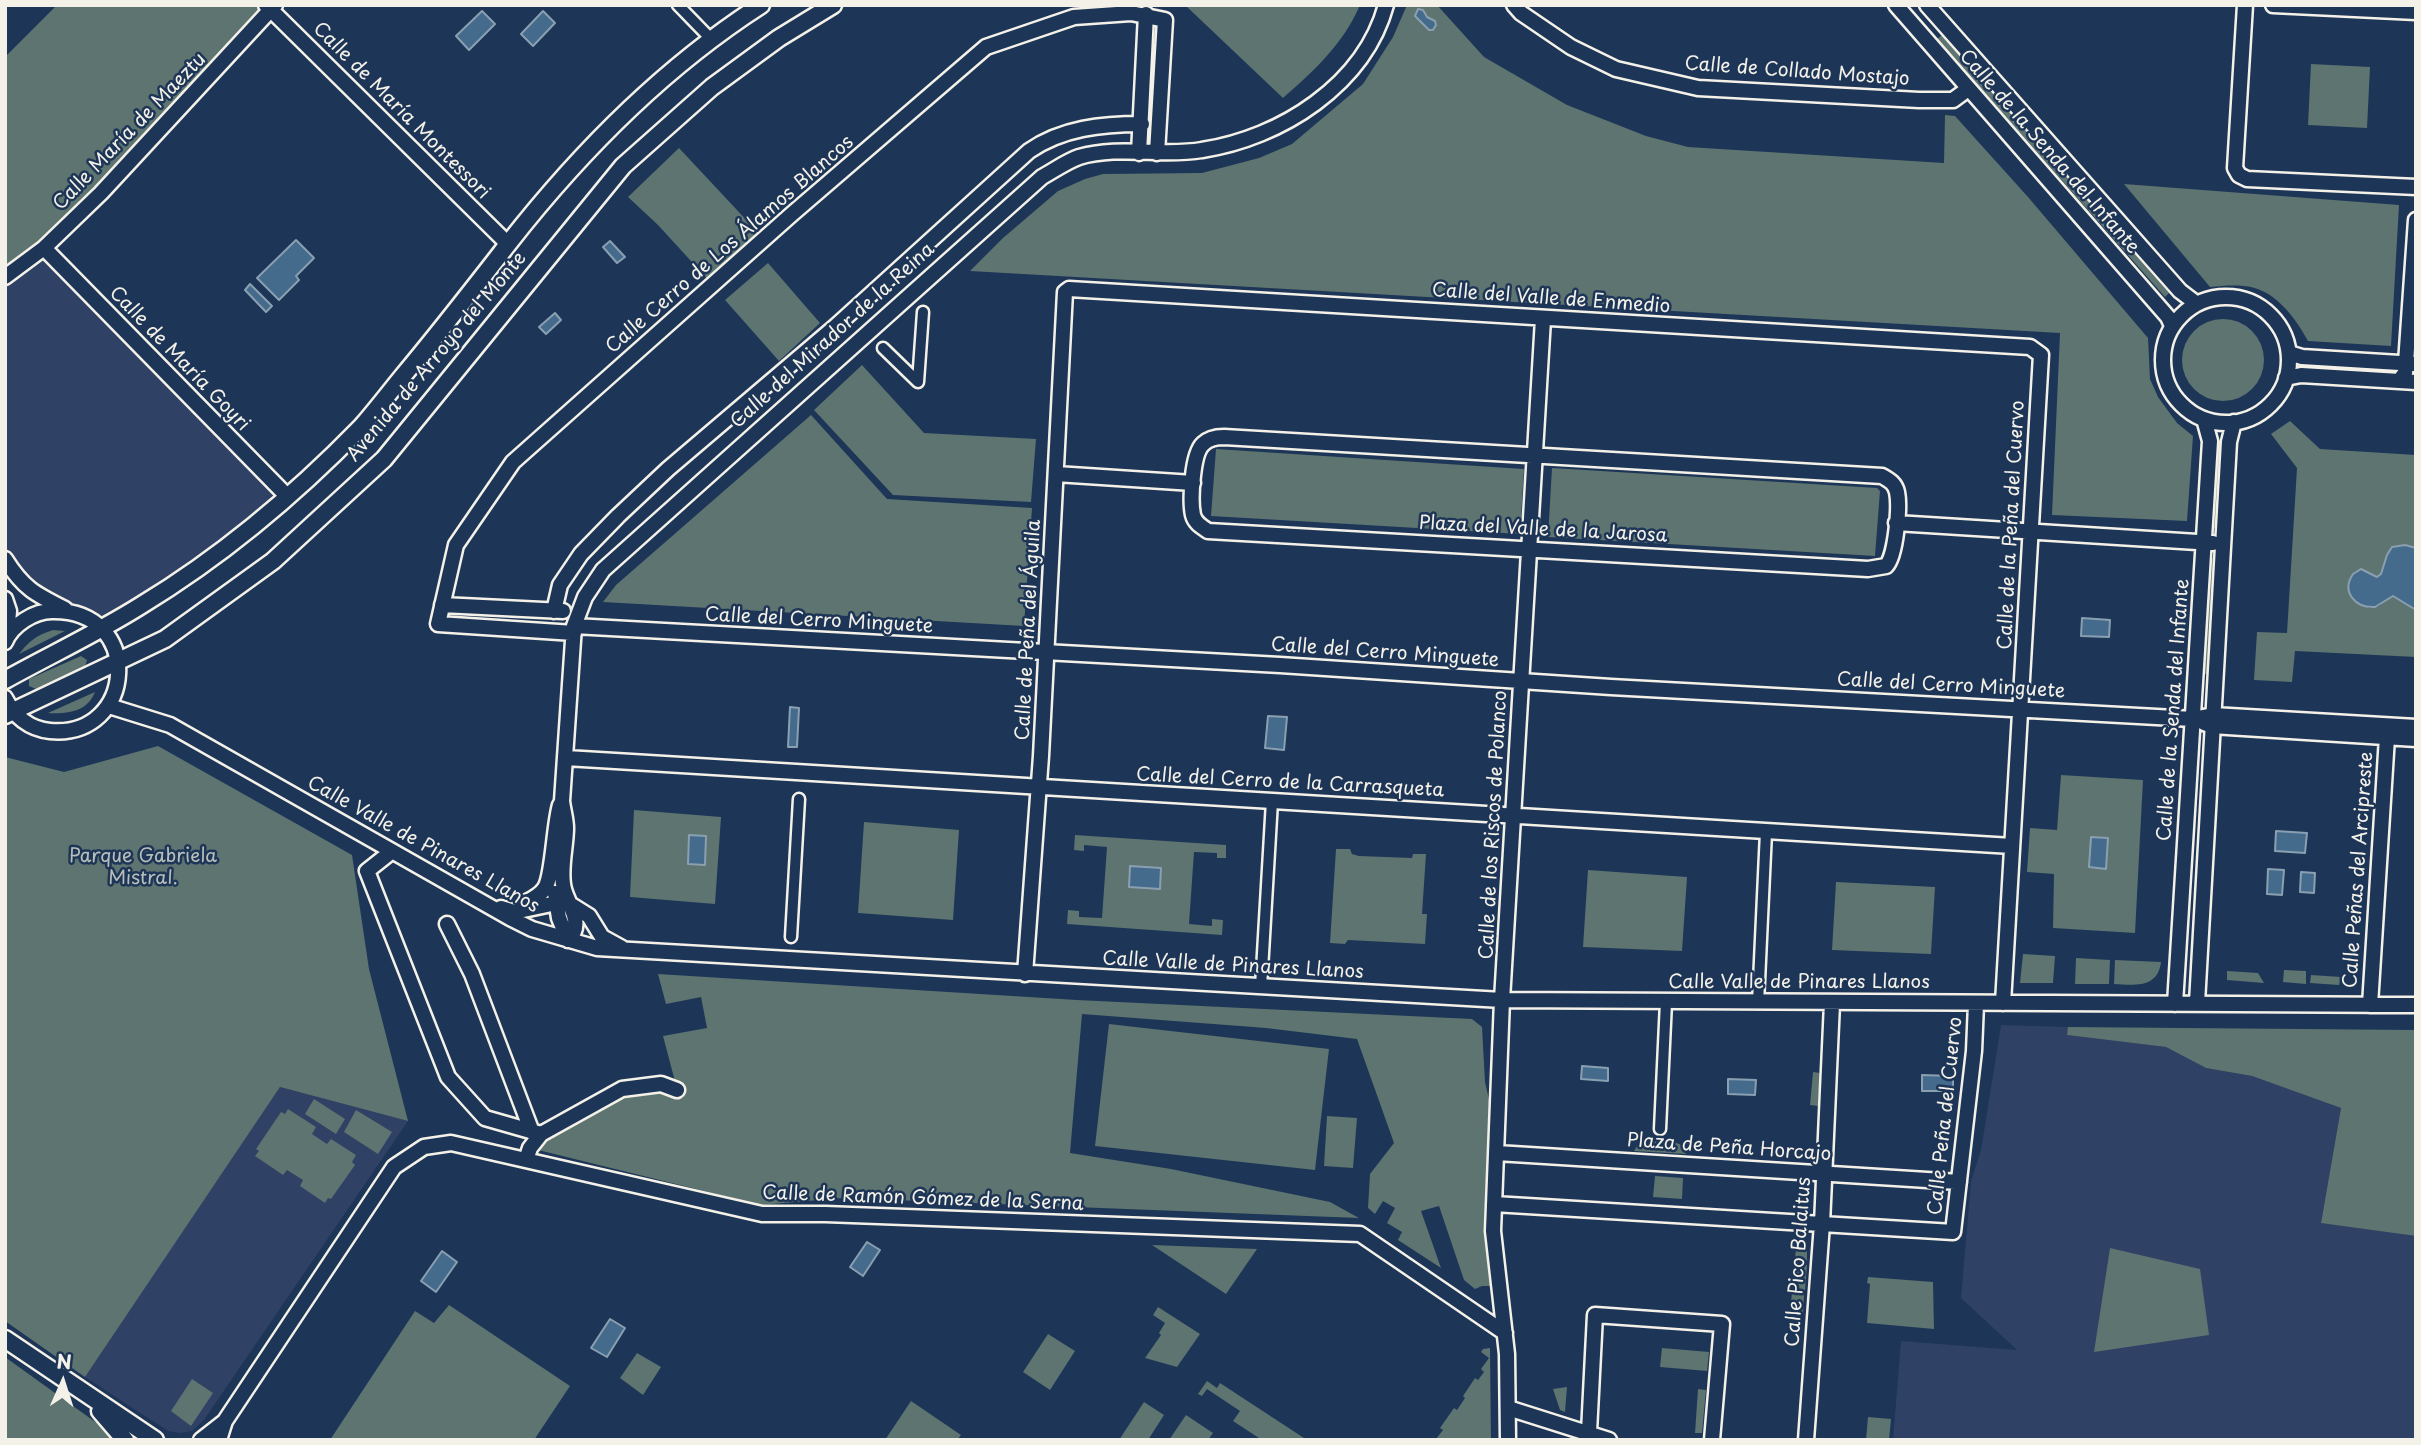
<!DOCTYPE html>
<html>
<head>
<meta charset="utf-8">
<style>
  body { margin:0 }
  #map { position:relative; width:2421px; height:1445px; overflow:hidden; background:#1d3557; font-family:"Playpen Sans",sans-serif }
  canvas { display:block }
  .frame { position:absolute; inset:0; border:7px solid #f4f1e8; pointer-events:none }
  .north { position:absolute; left:28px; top:1347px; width:70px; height:70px; -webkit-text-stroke:5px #1d3557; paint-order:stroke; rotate:3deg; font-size:19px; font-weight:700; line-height:28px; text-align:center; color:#f4f1e8 }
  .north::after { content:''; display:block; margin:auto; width:24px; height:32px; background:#f4f1e8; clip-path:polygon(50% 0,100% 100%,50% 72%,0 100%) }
</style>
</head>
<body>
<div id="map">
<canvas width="2421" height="1445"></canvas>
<div class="frame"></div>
<div class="north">N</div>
</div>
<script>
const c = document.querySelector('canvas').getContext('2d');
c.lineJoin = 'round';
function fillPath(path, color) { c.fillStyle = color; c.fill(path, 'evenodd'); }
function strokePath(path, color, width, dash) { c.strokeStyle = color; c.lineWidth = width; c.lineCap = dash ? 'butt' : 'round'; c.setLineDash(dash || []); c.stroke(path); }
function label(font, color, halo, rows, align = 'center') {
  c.font = font + ' "Playpen Sans",sans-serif'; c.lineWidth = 5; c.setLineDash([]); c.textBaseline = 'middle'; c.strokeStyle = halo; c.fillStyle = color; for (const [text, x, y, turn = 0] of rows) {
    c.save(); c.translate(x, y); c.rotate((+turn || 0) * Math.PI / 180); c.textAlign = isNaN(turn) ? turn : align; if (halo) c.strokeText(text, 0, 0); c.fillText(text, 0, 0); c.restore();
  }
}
fillPath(new Path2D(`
  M 44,248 L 287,496 L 101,627 L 34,594 L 5,554 L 5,277 Z
  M 2001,1025 L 2068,1027 L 2068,1035 L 2166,1047 L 2206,1068 L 2252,1076 L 2341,1108 L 2321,1222 L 2416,1236 L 2416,1440 L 1893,1440 L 1901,1341 L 2017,1350 L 1961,1298 L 1971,1181 L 1981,1150 Z
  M 280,1087 L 408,1121 L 204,1420 L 192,1431 L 179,1433 L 168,1431 L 85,1377 Z`), '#2f4164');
fillPath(new Path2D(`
  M 57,5 L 275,5 L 101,193 L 5,277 L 5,57 Z
  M 1185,5 L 1360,5 C 1344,43 1313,72 1283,98 Z
  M 1407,5 L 1437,5 L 1484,57 L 1567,105 L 1646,136 L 1688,147 L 1944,163 L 1945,115 L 1955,116 L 2028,197 L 2148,338 L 2150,379 L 2158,397 L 2177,423 L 2193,436 L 2187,521 L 2052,515 L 2060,333 L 970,271 L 1003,238 L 1058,191 L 1085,179 L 1103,174 L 1202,173 L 1259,158 L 1292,144 L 1363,84 L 1393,37 Z
  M 1942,35 L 2169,293 L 2165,297 L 1937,39 Z
  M 2311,64 L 2370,67 L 2367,128 L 2308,125 Z
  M 679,148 L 765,240 L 712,284 L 658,225 L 628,197 Z
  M 2124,184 L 2399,205 L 2391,346 L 2308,341 C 2295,317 2273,287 2243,286 C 2233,285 2221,286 2210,287 Z
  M 768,263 L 820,323 L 779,361 L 725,300 Z
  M2182 360a41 41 0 1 1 82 0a41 41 0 1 1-82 0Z
  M 2301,362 L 2398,368 L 2396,373 L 2391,375 L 2302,369 Z
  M 862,365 L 924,433 L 1036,439 L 1031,502 L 893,495 L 814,410 Z
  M 811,415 L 887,499 L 1032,508 L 1024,626 L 603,602 L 616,585 Z
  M 2290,421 L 2320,449 L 2416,455 L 2416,548 L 2405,545 L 2392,547 L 2387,555 L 2382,574 L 2377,577 C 2362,568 2351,566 2348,587 L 2369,608 L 2379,606 L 2390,595 L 2416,610 L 2416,657 L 2295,651 L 2292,682 L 2254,680 L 2257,632 L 2287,633 L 2297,468 L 2271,434 Z
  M 2216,448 L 2221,448 L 2217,528 L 2212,528 Z
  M 1216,449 L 1524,469 L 1520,534 L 1211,516 Z
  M 1552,468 L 1877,488 L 1880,491 L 1875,556 L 1548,537 Z
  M 2209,558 L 2214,558 L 2207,674 L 2202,674 Z
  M 53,630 L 65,631 L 19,654 C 29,641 37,635 53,630 Z
  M 81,656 L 87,660 L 85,667 L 36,689 L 29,686 L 29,679 Z
  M 95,692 C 87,712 68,714 48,713 Z
  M 158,746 L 352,855 L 369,969 L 408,1121 L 280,1087 L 85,1377 L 5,1321 L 5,757 L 64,772 Z
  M 2061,775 L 2143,780 L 2135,933 L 2053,928 L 2054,874 L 2027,872 L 2030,828 L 2057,830 Z
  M 634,810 L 721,817 L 715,904 L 630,897 Z
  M 864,822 L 959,830 L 953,920 L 858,913 Z
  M 1075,835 L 1226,845 L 1226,858 L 1217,858 L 1217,853 L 1194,852 L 1189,924 L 1212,926 L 1212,919 L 1223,920 L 1222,935 L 1067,924 L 1068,910 L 1079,911 L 1079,917 L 1102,918 L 1107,847 L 1084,845 L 1084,851 L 1074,850 Z
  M 1336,849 L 1350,849 L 1352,854 L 1359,856 L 1412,858 L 1413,854 L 1426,854 L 1422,914 L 1427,914 L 1425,944 L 1348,940 L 1345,944 L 1330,943 Z
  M 1588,870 L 1687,877 L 1682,951 L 1583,947 Z
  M 1836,882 L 1935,887 L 1931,954 L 1832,950 Z
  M 2023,954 L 2055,956 L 2053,983 L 2020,983 Z
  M 2076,958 L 2110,960 L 2109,984 L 2075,984 Z
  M 2115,960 L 2161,962 C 2158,989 2133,985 2114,984 Z
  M 2284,970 L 2306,971 L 2306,984 L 2283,982 Z
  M 2227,971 L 2258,973 L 2264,983 L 2227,980 Z
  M 658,974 L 1077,1000 L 1472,1019 L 1482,1027 L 1485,1082 L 1494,1121 L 1496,1286 L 1482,1286 L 1475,1289 L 1464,1280 L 1439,1206 L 1421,1211 L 1441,1268 L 1398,1240 L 1402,1232 L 1387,1223 L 1395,1208 L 1383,1201 L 1375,1214 L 1368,1208 L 1370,1174 L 1394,1143 L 1357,1039 L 1266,1028 L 1082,1014 L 1070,1153 L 1171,1169 L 1330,1202 L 1359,1218 L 842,1198 L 761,1205 L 530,1148 L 622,1089 L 677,1089 L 663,1036 L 707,1028 L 701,997 L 666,1004 Z
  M 2311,975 L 2341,977 L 2339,985 L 2310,983 Z
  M 1109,1024 L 1329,1049 L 1315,1170 L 1095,1146 Z
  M 2068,1027 L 2416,1030 L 2416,1236 L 2321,1223 L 2341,1108 L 2252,1076 L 2206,1068 L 2166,1047 L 2067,1035 Z
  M 1813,1072 L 1820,1073 L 1818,1106 L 1810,1105 Z
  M 314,1099 L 345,1119 L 336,1134 L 305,1114 Z
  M 288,1109 L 316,1127 L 312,1134 L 327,1144 L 331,1139 L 356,1155 L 352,1162 L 355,1165 L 331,1199 L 328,1198 L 325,1203 L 300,1186 L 303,1180 L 287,1170 L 283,1175 L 255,1156 L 259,1151 L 256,1149 L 281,1112 L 285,1114 Z
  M 356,1110 L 392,1132 L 378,1154 L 344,1132 Z
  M 1327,1116 L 1357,1118 L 1353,1168 L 1324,1166 Z
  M 1660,1135 L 1681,1145 L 1686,1154 L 1634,1151 L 1639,1143 Z
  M 1655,1176 L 1683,1178 L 1682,1199 L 1653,1197 Z
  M 1797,1234 L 1807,1242 L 1807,1261 L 1795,1260 Z
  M 1152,1245 L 1257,1249 L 1226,1294 Z
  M 2110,1248 L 2200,1269 L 2209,1335 L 2094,1352 Z
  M 1795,1264 L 1807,1265 L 1805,1290 L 1793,1289 Z
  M 1868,1277 L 1933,1282 L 1934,1329 L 1867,1323 L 1870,1284 L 1867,1283 Z
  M 1792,1292 L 1804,1294 L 1803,1315 L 1790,1314 Z
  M 449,1305 L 570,1386 L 534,1440 L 330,1440 L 415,1311 L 434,1323 Z
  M 1158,1307 L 1200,1334 L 1177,1367 L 1145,1358 L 1161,1335 L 1159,1333 L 1165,1323 L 1153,1315 Z
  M 1048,1334 L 1075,1351 L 1050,1390 L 1023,1372 Z
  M 1490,1348 L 1491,1440 L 1431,1440 L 1433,1438 L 1436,1439 L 1443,1430 L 1440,1428 L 1454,1408 L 1457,1410 L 1465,1398 L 1463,1396 L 1475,1378 L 1478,1380 L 1484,1372 L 1481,1369 L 1489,1358 L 1481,1352 L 1483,1349 Z
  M 1662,1348 L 1709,1352 L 1707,1371 L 1660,1367 Z
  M 637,1353 L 661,1367 L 643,1395 L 620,1378 Z
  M 5,1357 L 112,1434 L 116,1440 L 5,1440 Z
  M 192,1379 L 213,1393 L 191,1426 L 171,1411 Z
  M 1207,1381 L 1217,1388 L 1220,1383 L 1307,1440 L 1262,1440 L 1233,1421 L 1240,1411 L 1207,1389 L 1202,1396 L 1198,1394 Z
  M 1567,1387 L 1565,1412 L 1560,1410 L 1553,1389 Z
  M 1698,1389 L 1706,1390 L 1702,1433 L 1695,1433 Z
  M 911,1401 L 961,1435 L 957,1440 L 885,1440 Z
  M 1144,1402 L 1164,1415 L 1148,1440 L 1119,1440 Z
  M 1186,1415 L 1213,1433 L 1208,1440 L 1169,1440 Z
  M 1868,1417 L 1891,1419 L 1889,1440 L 1866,1440 Z`), '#5d7470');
const water = new Path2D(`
  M 1418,9 L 1423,10 L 1427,17 L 1435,21 L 1436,25 L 1433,30 L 1429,30 L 1415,16 Z
  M 482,11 L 495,24 L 469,50 L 456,36 Z
  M 543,11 L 555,23 L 533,46 L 521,34 Z
  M 296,240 L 314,258 L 296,276 L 299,280 L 279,300 L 257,278 Z
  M 610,241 L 625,257 L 617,263 L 603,247 Z
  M 250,284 L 272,306 L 266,312 L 245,290 Z
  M 555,313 L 561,320 L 546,334 L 539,327 Z
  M 2405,545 L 2416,548 L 2416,610 L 2393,596 L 2375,607 C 2355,608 2341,592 2353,574 L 2361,569 L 2377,577 L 2381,574 L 2387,555 L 2392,547 Z
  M 2082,618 L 2110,620 L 2109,637 L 2081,636 Z
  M 790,707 L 799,708 L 797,747 L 788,747 Z
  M 1268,716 L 1287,717 L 1284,750 L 1265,748 Z
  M 2276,831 L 2307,833 L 2305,853 L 2275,851 Z
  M 689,835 L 706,836 L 705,865 L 688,864 Z
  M 2091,837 L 2108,838 L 2106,869 L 2089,867 Z
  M 1130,866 L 1161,868 L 1160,889 L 1129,887 Z
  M 2268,869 L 2284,870 L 2282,895 L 2267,894 Z
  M 2301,872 L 2315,873 L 2314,893 L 2300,892 Z
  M 1582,1066 L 1608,1068 L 1608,1081 L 1581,1079 Z
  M 1922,1075 L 1953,1076 L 1953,1091 L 1922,1091 Z
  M 1728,1079 L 1756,1080 L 1755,1095 L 1728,1094 Z
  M 867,1242 L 880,1250 L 863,1276 L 850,1267 Z
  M 442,1251 L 457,1262 L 436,1292 L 421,1281 Z
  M 610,1319 L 625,1328 L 607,1357 L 591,1348 Z`);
fillPath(water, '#446a8c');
strokePath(water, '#8aa0b1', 2);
const pedestrian = new Path2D(`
  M 678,5 L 711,39
  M 883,348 L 918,382 L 923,312
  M 791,937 L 799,799
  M 1261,987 L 1272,801
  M 1758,1003 L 1766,832
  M 1660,1129 L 1666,1002`);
const minor = new Path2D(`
  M 266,5 L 508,244
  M 1514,5 L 1521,13 L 1571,47 L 1616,69 L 1698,88 L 1919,100 L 1953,100 L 1968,89
  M 1896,5 L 2168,317 L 2172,326
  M 1927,5 L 2180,291 L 2197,304
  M 2245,5 L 2235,168 L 2239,175 L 2247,179 L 2416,187
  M 2273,5 L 2416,12
  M 1139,153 L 1146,14
  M 44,248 L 287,496
  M 5,277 L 44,248 L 101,193 L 275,5
  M2163 360a63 63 0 1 1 126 0a63 63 0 1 1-126 0Z
  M 2289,353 L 2302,357 L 2416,364
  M 2286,378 L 2301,375 L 2416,382
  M 2399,381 L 2405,373 L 2406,363 L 2416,220
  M 1224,437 L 1882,476 C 1889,480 1895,483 1897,492 C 1900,506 1896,556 1886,566 L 1868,569 L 1208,531 C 1201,526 1195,523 1193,515 C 1190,501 1192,454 1203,444 C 1209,438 1216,437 1224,437 Z
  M 1056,474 L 1193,483
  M 1896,523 L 2213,543
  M 5,559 C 23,588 35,594 65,609
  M 5,599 L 9,611 L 7,636
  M 442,605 L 563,611
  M 554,611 L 560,585 L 581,554 L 618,516 L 668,469 L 836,326 L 1029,151 C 1062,128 1102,124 1142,124
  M 574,626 L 1280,665 L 1611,687 L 2193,719 L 2213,715 L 2416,727
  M 574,633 L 438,624 L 456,545 L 513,462 L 792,214 L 986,47 L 1074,17 L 1131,13 L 1165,20 L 1157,153
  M 5,642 C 12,625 34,611 52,611 C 145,609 136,739 50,731 C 29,729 14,716 5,698
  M 109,706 L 170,725 L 510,918 L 532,929 L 597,948 L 1502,1000 L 2416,1005
  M 2204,723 L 2212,726 L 2416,739
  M 566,758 L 2012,846
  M 391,852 L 367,871 L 448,1077 L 485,1118 L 541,1134
  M 555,893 L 559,918 L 568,940
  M 523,904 C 531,900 540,896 545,888 C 553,876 554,825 560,805
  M 501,908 L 514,912 L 561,902 L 573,906 L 589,916 L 602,937 L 622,948
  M 447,924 L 472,974 L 532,1132
  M 568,940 C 585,924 568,905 564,889 C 559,871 566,847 566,828 C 566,819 563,810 562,801 L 574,626 L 585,597 L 603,570 L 1042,177 C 1053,171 1067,161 1079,157 C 1119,145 1162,157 1202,150 C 1281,138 1364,85 1386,5
  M 1025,974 L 1041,756 L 1065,292 L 1069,289 L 2030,347 L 2041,355 L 2003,1003
  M 2197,1003 L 2229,442 L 2234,422
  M 2175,1004 L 2210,441 L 2204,419
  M 2370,1005 L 2387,737
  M 1497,1153 L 1959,1182
  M 526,1160 L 530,1148 L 541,1134 L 622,1089 L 661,1084 L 677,1090
  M 1494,1204 L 1953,1232 L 1974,1051 L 1976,1004
  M 1508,1408 L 1609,1440
  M 1589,1432 L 1595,1315 L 1722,1324 L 1712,1440
  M 201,1440 L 224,1422
  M 219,1440 L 225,1421 L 394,1167 L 424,1147 L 451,1143 L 762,1214 L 825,1214 L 1360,1234 L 1505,1333
  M 1508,1440 L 1507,1354 L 1493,1231 L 1502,1000 L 1543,319
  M 1806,1440 L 1822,1224 L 1832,1003`);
const tertiary = new Path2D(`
  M 5,680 C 50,655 97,633 140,606 C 221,557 296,494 362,426 C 376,410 389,393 402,377 C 439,333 473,289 508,244 C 580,152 663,68 761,5
  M 5,715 L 165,639 L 273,561 L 384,459 L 623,166 L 712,87 L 779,38 L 833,5
  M 5,1339 L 155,1440
  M 100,1411 L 125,1440`);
strokePath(pedestrian, '#f4f1e8', 15);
strokePath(minor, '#f4f1e8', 19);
strokePath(tertiary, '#f4f1e8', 21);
strokePath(pedestrian, '#1d3557', 10);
strokePath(minor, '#1d3557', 14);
strokePath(tertiary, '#1d3557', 16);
label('19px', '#f4f1e8', '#1d3557', [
  ["Calle de Collado Mostajo",1797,72,4],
  ["Calle de María Montessori",401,111,45],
  ["Calle María de Maeztu",130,132,-46],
  ["Calle de la Senda del Infante",2049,152,49],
  ["Calle Cerro de Los Álamos Blancos",730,245,-41],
  ["Calle del Valle de Enmedio",1551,299,4],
  ["Calle del Mirador de la Reina",833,336,-42],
  ["Avenida de Arroyo del Monte",437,357,-50],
  ["Calle de María Goyri",179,359,46],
  ["Calle de la Peña del Cuervo",2012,525,-87],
  ["Plaza del Valle de la Jarosa",1543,530,3],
  ["Calle del Cerro Minguete",819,621,3],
  ["Calle de Peña del Águila",1029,630,-87],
  ["Calle del Cerro Minguete",1385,653,4],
  ["Calle del Cerro Minguete",1951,686,3],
  ["Calle de la Senda del Infante",2174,710,-86],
  ["Calle del Cerro de la Carrasqueta",1290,783,3],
  ["Calle de los Riscos de Polanco",1494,825,-87],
  ["Calle Valle de Pinares Llanos",423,845,29],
  ["Calle Peñas del Arcipreste",2359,870,-86],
  ["Calle Valle de Pinares Llanos",1233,966,3],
  ["Calle Valle de Pinares Llanos",1799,983],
  ["Calle Peña del Cuervo",1946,1116,-84],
  ["Plaza de Peña Horcajo",1729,1148,4],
  ["Calle de Ramón Gómez de la Serna",923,1199,2],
  ["Calle Pico Balaitus",1799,1262,-86]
]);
label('19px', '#b8bfb8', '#1d3557', [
  ["Parque Gabriela",143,857],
  ["Mistral.",143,879]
]);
</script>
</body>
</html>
